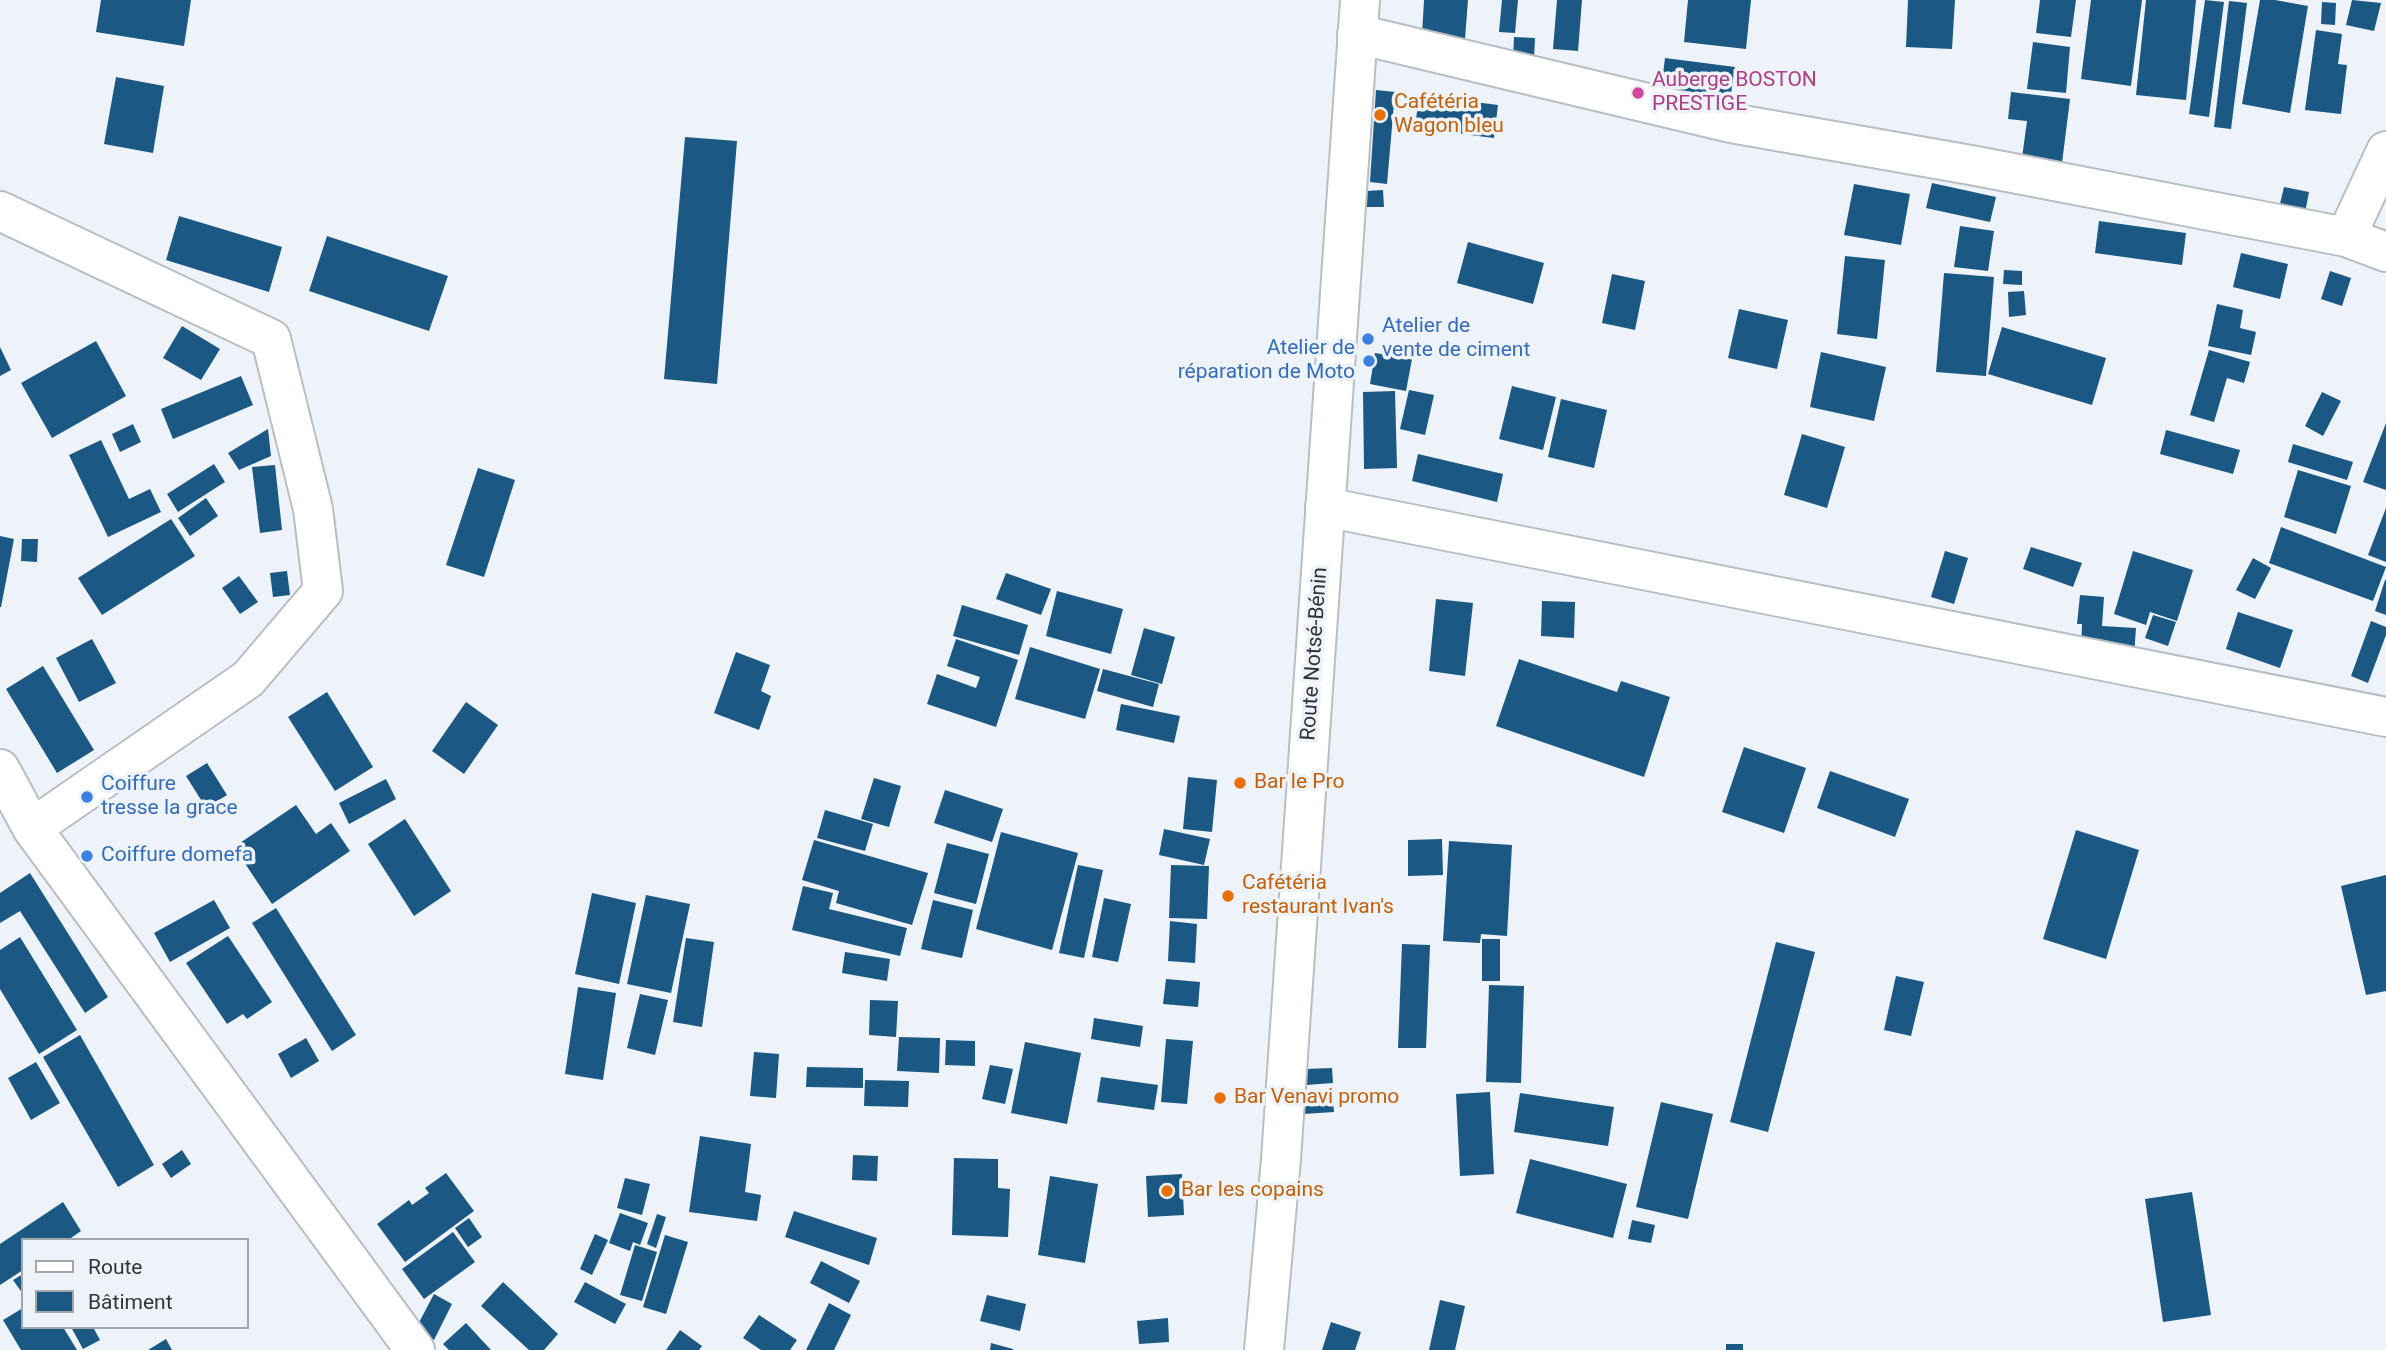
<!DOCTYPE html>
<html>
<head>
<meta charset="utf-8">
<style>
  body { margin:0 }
  #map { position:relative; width:2386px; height:1350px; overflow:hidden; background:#edf3f8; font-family:Roboto,sans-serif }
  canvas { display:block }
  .legend { position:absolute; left:21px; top:1238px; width:228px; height:91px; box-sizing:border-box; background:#edf3f8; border:2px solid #a3a7ab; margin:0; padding:9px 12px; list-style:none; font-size:21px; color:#333537 }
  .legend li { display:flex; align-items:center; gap:14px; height:35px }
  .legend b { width:35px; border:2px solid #a3a7ab }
</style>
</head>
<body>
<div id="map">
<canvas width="2386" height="1350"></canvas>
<ul class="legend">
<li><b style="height:9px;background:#fff"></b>Route</li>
<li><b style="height:19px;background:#1b5884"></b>Bâtiment</li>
</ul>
</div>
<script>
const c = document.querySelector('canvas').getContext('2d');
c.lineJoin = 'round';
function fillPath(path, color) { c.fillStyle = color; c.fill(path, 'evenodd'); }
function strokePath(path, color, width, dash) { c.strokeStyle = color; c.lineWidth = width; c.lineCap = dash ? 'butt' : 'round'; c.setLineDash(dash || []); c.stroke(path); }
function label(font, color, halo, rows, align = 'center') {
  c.font = font + ' Roboto,sans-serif'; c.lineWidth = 7; c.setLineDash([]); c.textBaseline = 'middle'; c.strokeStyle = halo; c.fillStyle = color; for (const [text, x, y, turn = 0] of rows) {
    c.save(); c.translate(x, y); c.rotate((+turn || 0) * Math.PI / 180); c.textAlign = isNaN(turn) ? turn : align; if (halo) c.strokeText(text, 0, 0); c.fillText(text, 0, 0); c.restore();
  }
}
fillPath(new Path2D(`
  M 101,0 L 191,0 L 184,46 L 96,32 Z
  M 1424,0 L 1468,0 L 1465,39 L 1422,35 Z
  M 1502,0 L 1518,0 L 1515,33 L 1499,32 Z
  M 1557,0 L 1582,0 L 1578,51 L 1553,49 Z
  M 1688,0 L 1751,0 L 1746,49 L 1684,42 Z
  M 1908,0 L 1955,0 L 1952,49 L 1906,47 Z
  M 2040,0 L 2076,0 L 2071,37 L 2036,33 Z
  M 2091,0 L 2142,0 L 2131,86 L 2081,79 Z
  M 2146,0 L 2196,0 L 2186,100 L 2136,95 Z
  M 2205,0 L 2224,2 L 2209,117 L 2189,114 Z
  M 2260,0 L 2275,0 L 2308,6 L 2290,113 L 2242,104 Z
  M 2352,0 L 2381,3 L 2374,31 L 2346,25 Z
  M 2229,1 L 2247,3 L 2231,129 L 2214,127 Z
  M 2322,2 L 2336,3 L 2335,25 L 2321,24 Z
  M 2316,30 L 2342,34 L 2338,64 L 2347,65 L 2341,114 L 2305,110 Z
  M 1514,37 L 1535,38 L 1534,59 L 1513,58 Z
  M 2033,42 L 2070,47 L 2066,93 L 2027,89 Z
  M 1665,58 L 1735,67 L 1729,107 L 1660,98 Z
  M 116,77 L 164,86 L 153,153 L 104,144 Z
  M 1376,90 L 1395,92 L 1387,184 L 1370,182 Z
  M 2011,92 L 2070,99 L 2062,163 L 2022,158 L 2027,121 L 2008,119 Z
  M 1419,95 L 1498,105 L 1494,138 L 1415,128 Z
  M 685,137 L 737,141 L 717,384 L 664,379 Z
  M 1932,183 L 1996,197 L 1990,222 L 1926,208 Z
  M 1854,184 L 1910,194 L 1901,245 L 1844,235 Z
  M 2284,187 L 2309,192 L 2305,213 L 2279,208 Z
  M 1383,190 L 1384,207 L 1367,207 L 1366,191 Z
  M 179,216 L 282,247 L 269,292 L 166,260 Z
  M 2099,221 L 2186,233 L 2182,265 L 2095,253 Z
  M 1960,226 L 1994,231 L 1988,271 L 1954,267 Z
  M 327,236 L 448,276 L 429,331 L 309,291 Z
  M 1468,242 L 1544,263 L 1533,304 L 1457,283 Z
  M 2241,253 L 2288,264 L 2280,299 L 2233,287 Z
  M 1845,256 L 1885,260 L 1877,339 L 1837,334 Z
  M 2004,270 L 2022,271 L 2022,285 L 2003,284 Z
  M 2330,271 L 2351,278 L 2342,306 L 2321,299 Z
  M 1944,273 L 1994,277 L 1986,376 L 1936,372 Z
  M 1612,274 L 1645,281 L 1635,330 L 1602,323 Z
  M 2024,291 L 2026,315 L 2009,317 L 2008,292 Z
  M 2217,304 L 2243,310 L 2240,328 L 2256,332 L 2251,355 L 2208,346 Z
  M 1739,309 L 1788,320 L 1777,369 L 1728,358 Z
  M 182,326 L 220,349 L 201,380 L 163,358 Z
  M 2002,327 L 2106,358 L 2092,405 L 1988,374 Z
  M 96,341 L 126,396 L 52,438 L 21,383 Z
  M 0,347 L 11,370 L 0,376 Z
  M 2209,350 L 2250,362 L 2244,383 L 2227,378 L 2214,422 L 2190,415 Z
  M 1821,352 L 1886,367 L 1874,421 L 1810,407 Z
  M 1375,353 L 1412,359 L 1406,391 L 1370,384 Z
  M 241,376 L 253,405 L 173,439 L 161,409 Z
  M 1512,386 L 1556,397 L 1543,450 L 1499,439 Z
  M 1409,390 L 1434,395 L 1425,435 L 1400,429 Z
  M 1395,391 L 1397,468 L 1364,469 L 1363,392 Z
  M 2322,392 L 2341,401 L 2323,436 L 2305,426 Z
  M 1561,399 L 1607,410 L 1594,468 L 1548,457 Z
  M 2386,423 L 2386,490 L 2363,482 Z
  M 133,424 L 141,442 L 120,452 L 112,434 Z
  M 268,429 L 271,456 L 239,470 L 228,453 Z
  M 2166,430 L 2240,450 L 2233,474 L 2160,454 Z
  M 1802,434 L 1845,447 L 1827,508 L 1784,495 Z
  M 101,440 L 129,499 L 150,489 L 161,512 L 108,537 L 69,455 Z
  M 2293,444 L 2353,462 L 2347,480 L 2288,462 Z
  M 1418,454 L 1503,474 L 1497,502 L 1412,481 Z
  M 214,464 L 225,482 L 178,512 L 167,494 Z
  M 275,465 L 282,530 L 260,533 L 252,467 Z
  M 478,468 L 515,480 L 484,577 L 446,565 Z
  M 2298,470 L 2351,486 L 2336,534 L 2284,517 Z
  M 206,498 L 218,516 L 190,536 L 178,518 Z
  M 2386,508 L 2386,562 L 2368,555 Z
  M 171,519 L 195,556 L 102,615 L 78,578 Z
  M 2281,527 L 2386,567 L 2373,601 L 2269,563 Z
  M 0,536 L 14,539 L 1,607 L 0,607 Z
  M 22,539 L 38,539 L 37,562 L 21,561 Z
  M 2031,547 L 2082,563 L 2073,587 L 2023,569 Z
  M 1945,551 L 1968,558 L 1954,604 L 1931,597 Z
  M 2133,551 L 2193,570 L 2177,621 L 2150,612 L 2146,625 L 2114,614 Z
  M 2253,558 L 2271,568 L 2255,599 L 2236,590 Z
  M 287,571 L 290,595 L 273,597 L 270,573 Z
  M 1006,573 L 1051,589 L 1041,615 L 996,599 Z
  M 239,576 L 258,602 L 240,614 L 222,588 Z
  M 2385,580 L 2386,580 L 2386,615 L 2375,611 Z
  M 1057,591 L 1123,609 L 1111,654 L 1046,636 Z
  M 2080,595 L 2104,597 L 2102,626 L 2136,628 L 2134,656 L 2081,652 L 2082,624 L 2077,624 Z
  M 1436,599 L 1473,603 L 1465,676 L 1429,671 Z
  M 1542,601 L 1575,602 L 1574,638 L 1541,636 Z
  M 962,605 L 1028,625 L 1019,655 L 953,636 Z
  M 2238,612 L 2293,630 L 2280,668 L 2226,649 Z
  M 2153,615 L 2176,622 L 2168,646 L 2145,638 Z
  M 2371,621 L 2386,627 L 2386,635 L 2368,683 L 2351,676 Z
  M 1144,628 L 1175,637 L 1162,684 L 1131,675 Z
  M 92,639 L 116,683 L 79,702 L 56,658 Z
  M 956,639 L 1018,660 L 996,727 L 927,704 L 937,674 L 976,688 L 980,677 L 947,666 Z
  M 1030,647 L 1100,669 L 1085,719 L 1015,699 Z
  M 736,652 L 770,665 L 761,691 L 771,696 L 759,730 L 714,713 Z
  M 1519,659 L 1617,692 L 1621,681 L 1670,697 L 1644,777 L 1496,726 Z
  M 43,666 L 94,750 L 57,773 L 6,689 Z
  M 1103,669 L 1159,684 L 1153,707 L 1097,691 Z
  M 327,692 L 373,767 L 335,791 L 288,717 Z
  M 466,702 L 498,725 L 464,774 L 432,751 Z
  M 1121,704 L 1180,716 L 1174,743 L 1116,730 Z
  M 1744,747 L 1806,768 L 1784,833 L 1722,812 Z
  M 207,763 L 227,795 L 206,808 L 186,776 Z
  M 1830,771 L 1909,799 L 1895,837 L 1817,808 Z
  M 1188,777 L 1217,780 L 1212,832 L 1183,829 Z
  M 874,778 L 901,786 L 889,827 L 861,819 Z
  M 386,779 L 396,799 L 349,824 L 339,803 Z
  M 945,790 L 1003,809 L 992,842 L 934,823 Z
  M 296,805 L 316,834 L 331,823 L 350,851 L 272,904 L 234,847 Z
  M 825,810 L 873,824 L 865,851 L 817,838 Z
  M 405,819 L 451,891 L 414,916 L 368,844 Z
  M 1164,829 L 1210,839 L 1204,865 L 1159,855 Z
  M 2076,830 L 2139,850 L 2106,959 L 2043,939 Z
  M 1001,832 L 1078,853 L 1052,950 L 976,929 Z
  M 1442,839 L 1443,875 L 1408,876 L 1408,840 Z
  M 814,840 L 928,873 L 912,925 L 836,903 L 839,891 L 802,880 Z
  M 1449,841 L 1512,845 L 1507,936 L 1481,934 L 1480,943 L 1443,941 Z
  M 947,843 L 989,854 L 976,904 L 934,893 Z
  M 1078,865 L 1103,870 L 1084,958 L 1059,953 Z
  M 1171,865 L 1209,866 L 1207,919 L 1169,918 Z
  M 30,873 L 108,997 L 85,1013 L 20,911 L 0,923 L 0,893 Z
  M 2386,875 L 2386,991 L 2366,995 L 2341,886 Z
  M 803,886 L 833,893 L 829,909 L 907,928 L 900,956 L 792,930 Z
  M 592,893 L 636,903 L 619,984 L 575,974 Z
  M 646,895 L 690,904 L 671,993 L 627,984 Z
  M 1104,898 L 1131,904 L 1118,962 L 1092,957 Z
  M 214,900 L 230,928 L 170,962 L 154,933 Z
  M 933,900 L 973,910 L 962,958 L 921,949 Z
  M 276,908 L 356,1035 L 332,1051 L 252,923 Z
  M 1170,921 L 1197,924 L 1195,963 L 1168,961 Z
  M 228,936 L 272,1002 L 247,1019 L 243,1014 L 227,1024 L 186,963 Z
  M 20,937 L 77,1030 L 39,1054 L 0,989 L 0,950 Z
  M 686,938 L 714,942 L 702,1027 L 673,1022 Z
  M 1482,939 L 1500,939 L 1500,981 L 1482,981 Z
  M 1776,942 L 1815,952 L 1768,1132 L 1730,1122 Z
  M 1402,944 L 1430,945 L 1426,1048 L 1398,1048 Z
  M 845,952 L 890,959 L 887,981 L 842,973 Z
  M 1896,976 L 1924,982 L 1911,1036 L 1884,1030 Z
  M 1166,979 L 1200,982 L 1198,1007 L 1163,1004 Z
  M 1489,985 L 1524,986 L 1521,1083 L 1486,1082 Z
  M 578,987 L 616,993 L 603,1080 L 565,1074 Z
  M 640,994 L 668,1000 L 655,1055 L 627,1048 Z
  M 870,1000 L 898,1001 L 896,1037 L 869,1035 Z
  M 1094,1018 L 1143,1026 L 1140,1047 L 1091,1039 Z
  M 80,1035 L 154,1165 L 118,1187 L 43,1057 Z
  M 899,1037 L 940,1038 L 939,1073 L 897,1071 Z
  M 306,1038 L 319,1061 L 291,1078 L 278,1054 Z
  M 1166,1039 L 1193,1041 L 1187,1104 L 1161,1102 Z
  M 946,1040 L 975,1041 L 975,1066 L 945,1065 Z
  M 1025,1042 L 1081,1053 L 1067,1124 L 1011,1113 Z
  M 754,1052 L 779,1054 L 776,1098 L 750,1096 Z
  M 36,1062 L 60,1103 L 31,1120 L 8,1078 Z
  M 990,1065 L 1013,1069 L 1005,1104 L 982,1099 Z
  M 807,1067 L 863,1068 L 863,1088 L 806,1087 Z
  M 1332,1068 L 1333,1083 L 1306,1085 L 1305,1069 Z
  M 1101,1077 L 1158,1085 L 1154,1110 L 1097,1102 Z
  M 865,1080 L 909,1081 L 908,1107 L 864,1106 Z
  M 1332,1090 L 1334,1112 L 1303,1114 L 1301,1091 Z
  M 1490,1092 L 1494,1174 L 1460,1176 L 1456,1094 Z
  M 1520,1093 L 1614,1107 L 1608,1146 L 1514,1132 Z
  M 1661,1102 L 1713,1114 L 1688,1219 L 1636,1207 Z
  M 700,1136 L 751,1144 L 745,1192 L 761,1195 L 757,1221 L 689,1212 Z
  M 182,1150 L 191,1164 L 171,1178 L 162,1164 Z
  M 853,1155 L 878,1156 L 877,1181 L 852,1180 Z
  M 954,1158 L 998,1159 L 998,1188 L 1010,1189 L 1008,1237 L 952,1235 Z
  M 1530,1159 L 1627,1184 L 1613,1238 L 1516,1213 Z
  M 446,1173 L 474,1211 L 405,1262 L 377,1224 L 409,1200 L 412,1205 L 429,1193 L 425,1188 Z
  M 1182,1174 L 1184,1215 L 1148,1217 L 1146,1176 Z
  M 1050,1176 L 1098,1184 L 1085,1263 L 1038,1255 Z
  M 625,1178 L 650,1184 L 642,1215 L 617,1208 Z
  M 2192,1192 L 2211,1315 L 2163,1322 L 2145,1199 Z
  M 63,1202 L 81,1231 L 68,1240 L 23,1240 L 23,1270 L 0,1285 L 0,1244 Z
  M 794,1211 L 877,1238 L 869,1265 L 785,1237 Z
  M 620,1213 L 648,1223 L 640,1245 L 633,1242 L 630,1251 L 609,1243 Z
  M 657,1214 L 666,1217 L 656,1248 L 647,1244 Z
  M 469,1218 L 482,1237 L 468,1247 L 455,1228 Z
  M 1632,1220 L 1655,1225 L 1651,1243 L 1628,1239 Z
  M 453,1232 L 475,1262 L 424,1299 L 402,1269 Z
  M 595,1234 L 608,1240 L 592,1275 L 580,1269 Z
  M 665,1235 L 688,1242 L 666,1314 L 643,1307 Z
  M 635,1245 L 657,1252 L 642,1301 L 620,1295 Z
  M 821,1261 L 860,1281 L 849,1303 L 810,1283 Z
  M 23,1274 L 23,1294 L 13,1280 Z
  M 503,1282 L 558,1334 L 544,1350 L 529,1350 L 481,1306 Z
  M 585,1282 L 626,1304 L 615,1324 L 574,1302 Z
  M 434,1294 L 452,1304 L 434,1340 L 415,1330 Z
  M 987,1295 L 1026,1304 L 1020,1331 L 980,1321 Z
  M 1440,1300 L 1465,1306 L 1455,1350 L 1429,1350 Z
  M 829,1303 L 851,1315 L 834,1350 L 806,1350 Z
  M 23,1308 L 23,1327 L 63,1327 L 77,1350 L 21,1350 L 3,1320 Z
  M 759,1315 L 797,1340 L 790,1350 L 761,1350 L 743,1338 Z
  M 1168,1318 L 1169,1342 L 1139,1344 L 1137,1321 Z
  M 1331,1322 L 1361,1332 L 1355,1350 L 1322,1350 Z
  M 466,1323 L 491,1350 L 449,1350 L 443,1344 Z
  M 71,1327 L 93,1327 L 100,1340 L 83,1349 Z
  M 680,1330 L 702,1346 L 699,1350 L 666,1350 Z
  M 166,1339 L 172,1350 L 148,1350 Z
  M 991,1343 L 1013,1349 L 1013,1350 L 990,1350 Z
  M 1726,1344 L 1743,1344 L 1743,1350 L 1726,1350 Z`), '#1b5884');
const minor = new Path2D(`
  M 1357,34 L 1731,123 L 1976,166 L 2346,237 L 2386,252
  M 0,211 L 271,339 L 313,509 L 323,591 L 248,679 L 32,828
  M 2346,237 L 2386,151
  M 1325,507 L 2386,717
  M 0,769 L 32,828 L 415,1350`);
const secondary = new Path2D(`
  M 1264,1350 L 1281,1159 L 1360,0`);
strokePath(minor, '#b8bec2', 42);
strokePath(secondary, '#b8bec2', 42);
strokePath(minor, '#fff', 38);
strokePath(secondary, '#fff', 38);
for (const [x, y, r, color] of [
  [1638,93,7,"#d1479c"],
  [1380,115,7,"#e8710a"],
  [1368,339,7,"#3f7fe0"],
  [1369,361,7,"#3f7fe0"],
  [1240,783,7,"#e8710a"],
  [87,797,7,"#3f7fe0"],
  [87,856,7,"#3f7fe0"],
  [1228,896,7,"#e8710a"],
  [1220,1098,7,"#e8710a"],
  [1167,1191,7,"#e8710a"]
]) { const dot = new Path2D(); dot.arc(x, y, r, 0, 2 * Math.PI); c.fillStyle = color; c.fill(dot); strokePath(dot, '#edf3f8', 2.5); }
label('21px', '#b23c85', '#edf3f8', [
  ["Auberge BOSTON",1652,81],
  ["PRESTIGE",1652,105]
], 'left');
label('21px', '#c56008', '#edf3f8', [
  ["Cafétéria",1394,103],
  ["Wagon bleu",1394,127],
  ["Bar le Pro",1254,783],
  ["Cafétéria",1242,884],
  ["restaurant Ivan's",1242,908],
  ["Bar Venavi promo",1234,1098],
  ["Bar les copains",1181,1191]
], 'left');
label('21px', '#366cbe', '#edf3f8', [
  ["Atelier de",1382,327],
  ["vente de ciment",1382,351],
  ["Atelier de",1355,349,"right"],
  ["réparation de Moto",1355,373,"right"],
  ["Coiffure",101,785],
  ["tresse la grace",101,809],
  ["Coiffure domefa",101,856]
], 'left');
label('21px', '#333537', '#edf3f8', [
  ["Route Notsé-Bénin",1315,654,-86]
]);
</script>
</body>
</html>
